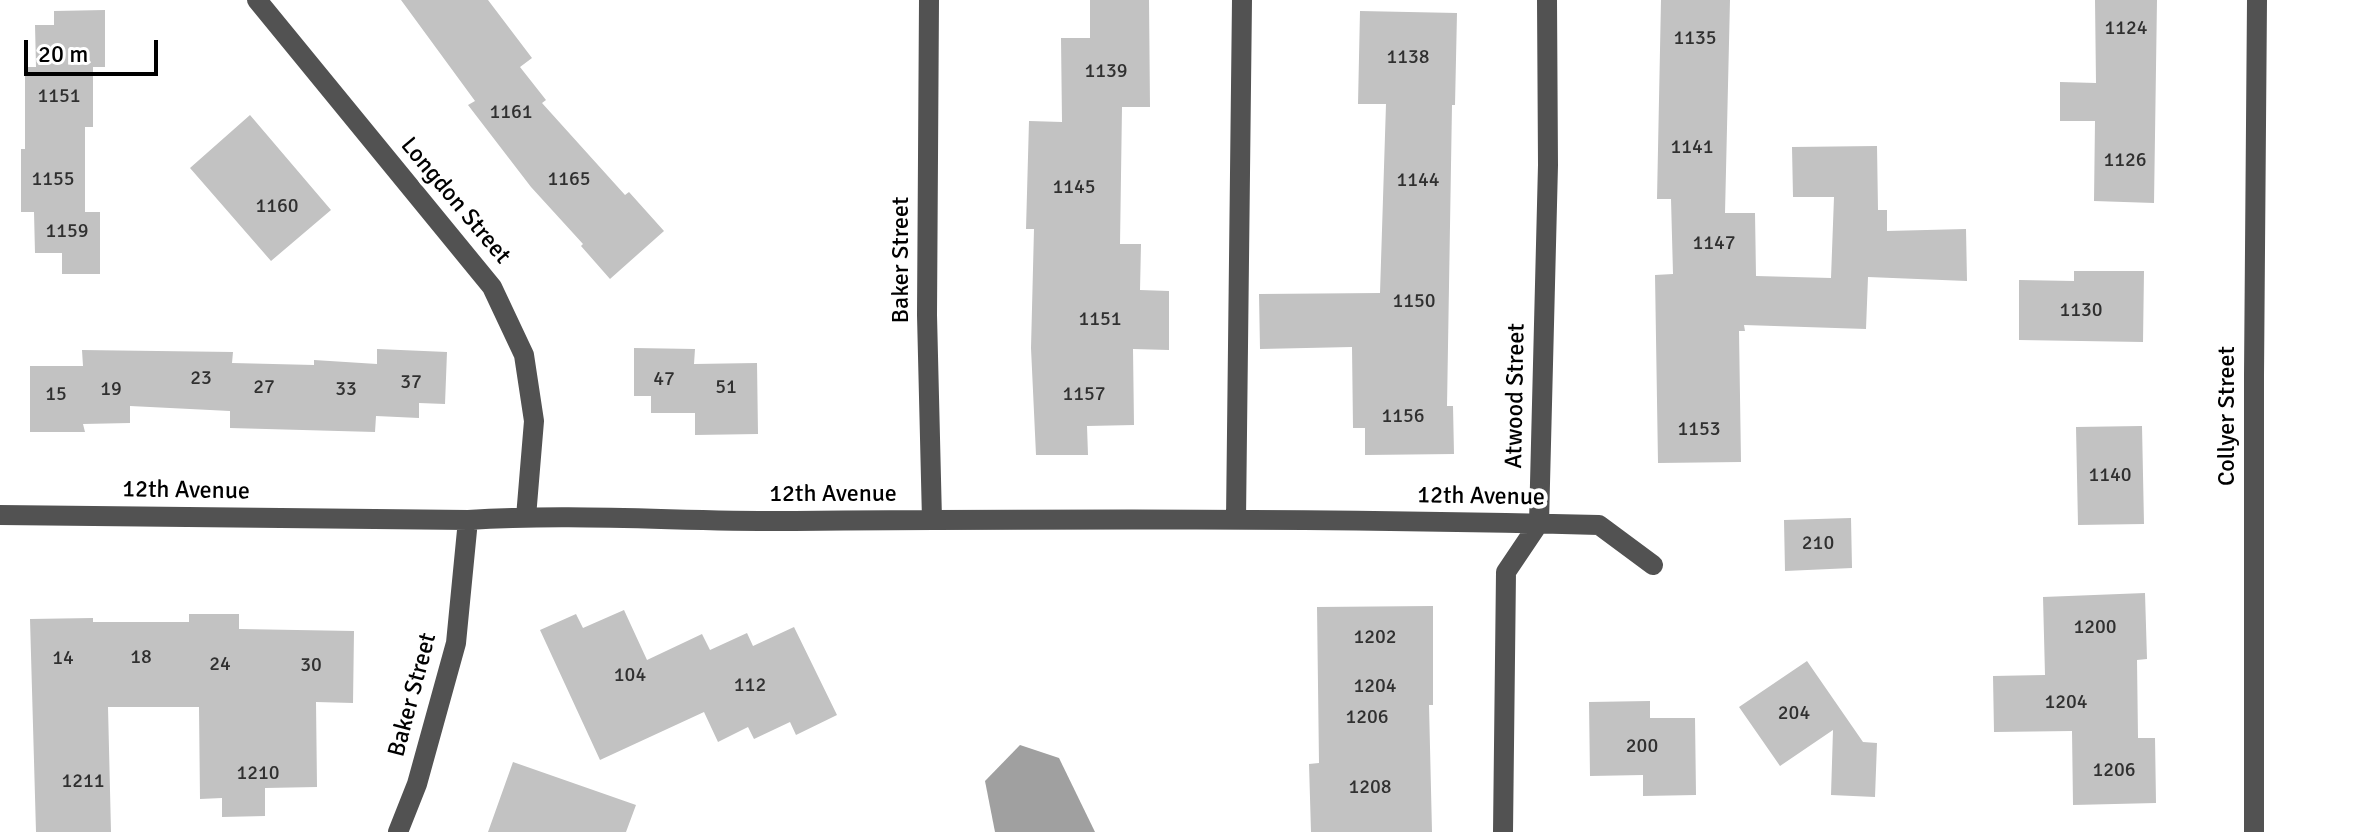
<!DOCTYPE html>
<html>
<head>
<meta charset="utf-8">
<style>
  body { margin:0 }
  #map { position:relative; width:2353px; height:832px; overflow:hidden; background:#fff; font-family:Signika,sans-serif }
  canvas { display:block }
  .scale { position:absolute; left:24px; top:40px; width:134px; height:36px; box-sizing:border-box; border:4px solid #000; border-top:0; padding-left:10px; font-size:24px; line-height:28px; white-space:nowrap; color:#000; -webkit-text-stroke:6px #fff; paint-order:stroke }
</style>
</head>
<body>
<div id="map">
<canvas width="2353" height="832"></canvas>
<div class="scale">20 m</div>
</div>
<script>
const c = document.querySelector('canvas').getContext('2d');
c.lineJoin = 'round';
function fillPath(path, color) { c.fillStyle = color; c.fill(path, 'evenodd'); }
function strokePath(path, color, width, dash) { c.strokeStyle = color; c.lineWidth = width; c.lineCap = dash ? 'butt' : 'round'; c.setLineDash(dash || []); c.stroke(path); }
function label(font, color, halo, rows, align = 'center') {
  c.font = font + ' Signika,sans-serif'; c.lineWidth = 8; c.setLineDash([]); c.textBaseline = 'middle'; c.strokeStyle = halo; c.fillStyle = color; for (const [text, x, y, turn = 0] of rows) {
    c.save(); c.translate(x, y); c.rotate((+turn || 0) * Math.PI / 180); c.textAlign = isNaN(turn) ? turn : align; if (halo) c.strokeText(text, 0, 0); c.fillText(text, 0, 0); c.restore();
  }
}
fillPath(new Path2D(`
  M 1020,745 L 1059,758 L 1095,832 L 995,832 L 985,781 Z`), '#a0a0a0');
fillPath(new Path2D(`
  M 401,0 L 488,0 L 532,58 L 520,67 L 546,100 L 542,103 L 625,195 L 629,192 L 664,231 L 610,279 L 581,246 L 583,244 L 531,187 L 468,105 L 475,101 Z
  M 1090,0 L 1149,0 L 1150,107 L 1122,107 L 1120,244 L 1141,244 L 1140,290 L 1169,291 L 1169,350 L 1133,349 L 1134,425 L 1087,426 L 1088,455 L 1036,455 L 1031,348 L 1034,229 L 1026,229 L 1029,121 L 1062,122 L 1061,38 L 1090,38 Z
  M 1661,0 L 1730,0 L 1725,213 L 1755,213 L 1756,276 L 1831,278 L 1834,197 L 1793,197 L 1792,147 L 1877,146 L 1878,210 L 1887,210 L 1887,231 L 1966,229 L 1967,281 L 1868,277 L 1866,329 L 1744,325 L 1745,331 L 1739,331 L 1741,462 L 1658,463 L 1655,275 L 1673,274 L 1671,199 L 1657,199 Z
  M 2095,0 L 2157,0 L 2154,203 L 2094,201 L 2095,121 L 2060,121 L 2060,82 L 2096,83 Z
  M 105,10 L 105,67 L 93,67 L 93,127 L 85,127 L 85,212 L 100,212 L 100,274 L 62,274 L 62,253 L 35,253 L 34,212 L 21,212 L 21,149 L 25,149 L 25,67 L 36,67 L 35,25 L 54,25 L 54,11 Z
  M 1360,11 L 1457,13 L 1455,105 L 1452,105 L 1447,406 L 1453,406 L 1454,454 L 1365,455 L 1365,428 L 1353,428 L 1352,347 L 1260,349 L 1259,294 L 1380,293 L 1386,104 L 1358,104 Z
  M 250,115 L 331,210 L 271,261 L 190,168 Z
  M 2074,271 L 2144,271 L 2143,342 L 2019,340 L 2019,280 L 2074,281 Z
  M 634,348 L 695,349 L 694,364 L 757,363 L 758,434 L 695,435 L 695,413 L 651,413 L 651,396 L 634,396 Z
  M 377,349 L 447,352 L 445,404 L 419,403 L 419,418 L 376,416 L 375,432 L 230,428 L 230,411 L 130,406 L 130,423 L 83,424 L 85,432 L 30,432 L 30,366 L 83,366 L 82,350 L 233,352 L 232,363 L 314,365 L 314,360 L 377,364 Z
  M 2142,426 L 2144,524 L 2078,525 L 2076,427 Z
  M 1851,518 L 1852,568 L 1785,571 L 1784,520 Z
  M 2145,593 L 2147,659 L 2137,660 L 2138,738 L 2155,738 L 2156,803 L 2073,805 L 2072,731 L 1994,732 L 1993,676 L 2045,675 L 2043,597 Z
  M 1433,606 L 1433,705 L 1429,705 L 1432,832 L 1311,832 L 1309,764 L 1319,763 L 1317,607 Z
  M 624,610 L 647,660 L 702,634 L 710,650 L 747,633 L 753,646 L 794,627 L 837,715 L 796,735 L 790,722 L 754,739 L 748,727 L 718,742 L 704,712 L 600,760 L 540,630 L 576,614 L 583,628 Z
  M 189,614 L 239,614 L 239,629 L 354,631 L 353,703 L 316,702 L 317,787 L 265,788 L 265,816 L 222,817 L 222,798 L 200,799 L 199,707 L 108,707 L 111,832 L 36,832 L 30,619 L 93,618 L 93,622 L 189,622 Z
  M 1807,661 L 1863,742 L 1877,743 L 1875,797 L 1831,795 L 1833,730 L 1780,766 L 1739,707 Z
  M 1650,701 L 1650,718 L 1695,718 L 1696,795 L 1643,796 L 1643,775 L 1590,776 L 1589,702 Z
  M 513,762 L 636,805 L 626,832 L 488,832 Z`), '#c2c2c2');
strokePath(new Path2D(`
  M 257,0 L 492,287 L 524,355 L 534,421 L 526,517
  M 929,0 L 927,315 L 932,520
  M 0,515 L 468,520 C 577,513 686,522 795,521 C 1063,519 1331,518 1599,525 L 1653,565
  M 1236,519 L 1242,0
  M 398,832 L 417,784 L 456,643 L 468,520
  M 1503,832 L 1506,572 L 1539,523 L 1548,165 L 1547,0
  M 2254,832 L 2254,375 L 2257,0`), '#525252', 20);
label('20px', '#303030', null, [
  ["1124",2126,29],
  ["1135",1695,39],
  ["1138",1408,58],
  ["1139",1106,72],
  ["1151",59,97],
  ["1161",511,113],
  ["1141",1692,148],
  ["1126",2125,161],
  ["1155",53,180],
  ["1165",569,180],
  ["1144",1418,181],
  ["1145",1074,188],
  ["1160",277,207],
  ["1159",67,232],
  ["1147",1714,244],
  ["1150",1414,302],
  ["1130",2081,311],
  ["1151",1100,320],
  ["23",201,379],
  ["47",664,380],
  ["37",411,383],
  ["27",264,388],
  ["51",726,388],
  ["19",111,390],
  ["33",346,390],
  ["15",56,395],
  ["1157",1084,395],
  ["1156",1403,417],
  ["1153",1699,430],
  ["1140",2110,476],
  ["210",1818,544],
  ["1200",2095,628],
  ["1202",1375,638],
  ["18",141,658],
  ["14",63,659],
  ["24",220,665],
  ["30",311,666],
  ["104",630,676],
  ["112",750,686],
  ["1204",1375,687],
  ["1204",2066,703],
  ["204",1794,714],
  ["1206",1367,718],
  ["200",1642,747],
  ["1206",2114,771],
  ["1210",258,774],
  ["1211",83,782],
  ["1208",1370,788]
]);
label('24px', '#000', '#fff', [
  ["Longdon Street",455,201,50],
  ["Baker Street",902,260,-90],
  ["Atwood Street",1516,396,-89],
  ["Collyer Street",2228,416,-90],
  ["12th Avenue",186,491,1],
  ["12th Avenue",833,495],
  ["12th Avenue",1481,497,1],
  ["Baker Street",413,695,-75]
]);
</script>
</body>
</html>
